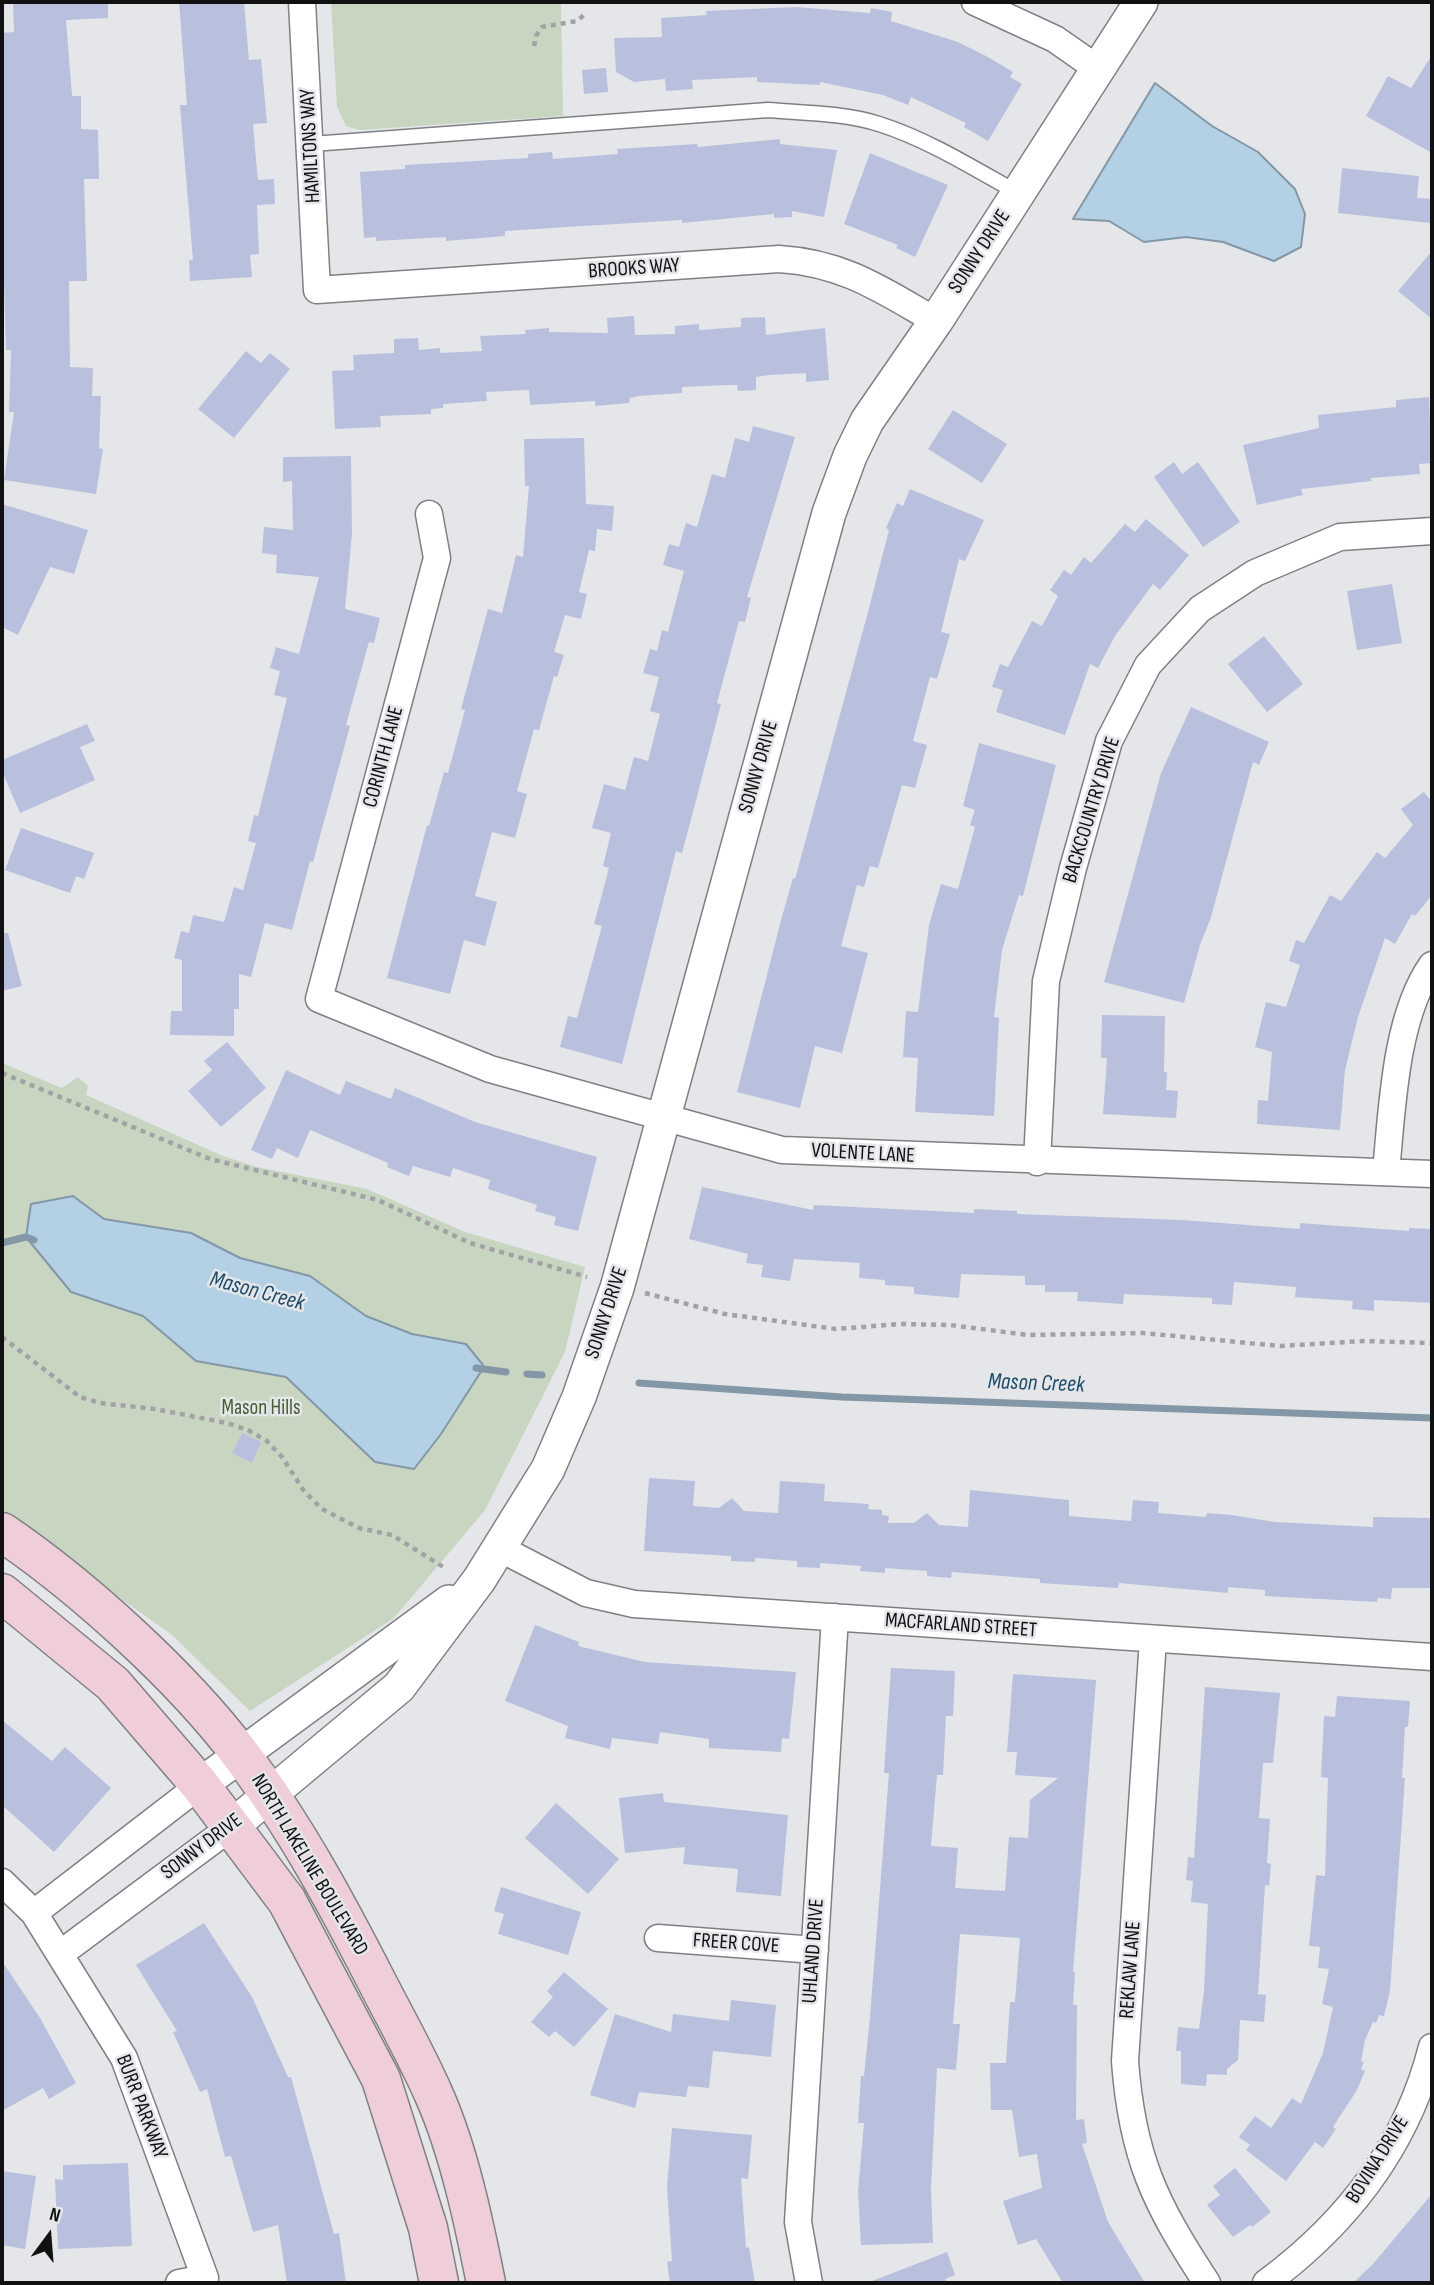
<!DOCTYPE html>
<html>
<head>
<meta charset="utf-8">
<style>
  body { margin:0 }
  #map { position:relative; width:1434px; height:2285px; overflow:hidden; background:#e5e6e9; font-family:"Sofia Sans Condensed",sans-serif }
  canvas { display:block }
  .frame { position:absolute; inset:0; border:4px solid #111112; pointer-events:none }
  .north { position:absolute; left:14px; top:2201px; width:70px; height:70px; -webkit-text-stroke:5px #e5e6e9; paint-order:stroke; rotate:16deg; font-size:19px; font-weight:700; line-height:28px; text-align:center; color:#111112 }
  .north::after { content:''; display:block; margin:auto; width:24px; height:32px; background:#111112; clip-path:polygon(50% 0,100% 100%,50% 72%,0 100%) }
</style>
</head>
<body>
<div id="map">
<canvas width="1434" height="2285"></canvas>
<div class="frame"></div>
<div class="north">N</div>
</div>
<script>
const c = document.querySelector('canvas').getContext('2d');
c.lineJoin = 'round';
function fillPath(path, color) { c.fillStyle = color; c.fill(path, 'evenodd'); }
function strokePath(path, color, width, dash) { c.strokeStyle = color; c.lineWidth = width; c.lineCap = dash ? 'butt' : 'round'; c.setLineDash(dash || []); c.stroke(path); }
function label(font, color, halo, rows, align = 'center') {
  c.font = font + ' "Sofia Sans Condensed",sans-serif'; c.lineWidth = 5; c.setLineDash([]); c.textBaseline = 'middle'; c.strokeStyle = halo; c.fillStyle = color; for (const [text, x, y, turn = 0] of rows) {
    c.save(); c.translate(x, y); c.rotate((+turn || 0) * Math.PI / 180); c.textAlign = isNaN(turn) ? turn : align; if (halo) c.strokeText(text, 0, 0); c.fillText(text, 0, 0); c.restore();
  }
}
fillPath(new Path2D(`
  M 331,2 L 561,2 L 563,116 L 360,130 L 346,126 L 337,107 Z
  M 2,1063 L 62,1088 L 78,1077 L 88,1086 L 86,1095 L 223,1156 L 257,1167 L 367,1189 L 465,1232 L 585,1267 L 565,1352 L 485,1510 L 394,1618 L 250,1711 L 171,1634 L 2,1515 Z`), '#c8d5c1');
const water = new Path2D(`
  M 1155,83 L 1212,126 L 1258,152 L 1295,189 L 1305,214 L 1301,247 L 1274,261 L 1223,242 L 1186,237 L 1144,242 L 1109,221 L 1073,219 Z
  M 73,1196 L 104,1219 L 191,1233 L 240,1258 L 310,1276 L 366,1316 L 412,1334 L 466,1344 L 483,1365 L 482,1370 L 441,1434 L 414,1469 L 375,1462 L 286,1377 L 196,1361 L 143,1316 L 71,1292 L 26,1237 L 31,1204 Z`);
fillPath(water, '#b4d0e5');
strokePath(water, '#8397a6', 2);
strokePath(new Path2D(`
  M 2,1243 L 26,1237 L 34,1240
  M 476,1368 L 506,1372
  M 527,1374 L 542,1375
  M 639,1383 L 842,1397 L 1432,1418`), '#8397a6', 7);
fillPath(new Path2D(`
  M 13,2 L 108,2 L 108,18 L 66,20 L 72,96 L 81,96 L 81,129 L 98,130 L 99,179 L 84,179 L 87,281 L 69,281 L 70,367 L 93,368 L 92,396 L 101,396 L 99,448 L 103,449 L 96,494 L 4,480 L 14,412 L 9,412 L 11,350 L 6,350 L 4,282 L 2,33 L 14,32 Z
  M 179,2 L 244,2 L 249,60 L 261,59 L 267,123 L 253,124 L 256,160 L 258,180 L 274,179 L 275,204 L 257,205 L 259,254 L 250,255 L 252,277 L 190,281 L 189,260 L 193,260 L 180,105 L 187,105 Z
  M 796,7 L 870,13 L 871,8 L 892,12 L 891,21 L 958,42 L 988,57 L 1013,72 L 1010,77 L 1022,84 L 988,141 L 964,127 L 966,123 L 911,97 L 908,105 L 883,95 L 820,82 L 820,85 L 757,82 L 757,77 L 692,80 L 693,89 L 666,91 L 665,79 L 634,82 L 616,72 L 614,38 L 662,37 L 661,18 L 707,15 L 706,11 Z
  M 1432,55 L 1432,153 L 1366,116 L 1388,76 L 1411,88 Z
  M 606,68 L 608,92 L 584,94 L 582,70 Z
  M 780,139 L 780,144 L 837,150 L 824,217 L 792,211 L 792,217 L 774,218 L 774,214 L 682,223 L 682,220 L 567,227 L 505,231 L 505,236 L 446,241 L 446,237 L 376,241 L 376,237 L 364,238 L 360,172 L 405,169 L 405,165 L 528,158 L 528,154 L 552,152 L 553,159 L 618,154 L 617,149 L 697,144 L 698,147 Z
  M 870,153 L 948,185 L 915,257 L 896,248 L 898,245 L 844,224 Z
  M 1342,168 L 1419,176 L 1417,198 L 1432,199 L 1430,223 L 1338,213 Z
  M 1432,251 L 1432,319 L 1398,291 Z
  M 634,316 L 635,335 L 675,334 L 675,326 L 699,324 L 699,330 L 741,327 L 741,318 L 765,317 L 766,335 L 825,328 L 829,380 L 806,382 L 806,373 L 769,375 L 756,377 L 756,390 L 738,391 L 737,385 L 728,385 L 682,387 L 682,393 L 639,396 L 630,398 L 629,403 L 595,406 L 595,401 L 530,405 L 529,390 L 486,392 L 487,401 L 443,404 L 443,408 L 431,409 L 431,414 L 380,416 L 381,427 L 335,429 L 332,371 L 354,370 L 353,355 L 394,353 L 394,339 L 418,338 L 419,350 L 440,348 L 440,353 L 482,351 L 480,336 L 526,334 L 525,330 L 549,328 L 549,332 L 608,333 L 607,318 Z
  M 246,351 L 261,363 L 270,353 L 290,369 L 234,438 L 198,409 Z
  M 1429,397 L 1432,463 L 1419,464 L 1420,474 L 1371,478 L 1372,481 L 1301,489 L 1303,495 L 1257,505 L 1243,445 L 1319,428 L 1318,415 L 1396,407 L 1396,400 Z
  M 953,410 L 1007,444 L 982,483 L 928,449 Z
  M 753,426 L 795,437 L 747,597 L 751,598 L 745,622 L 739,621 L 717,703 L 721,704 L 694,808 L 682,853 L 676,851 L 622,1064 L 560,1047 L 568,1016 L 577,1018 L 602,926 L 594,924 L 609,868 L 603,866 L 611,833 L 592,828 L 604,784 L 625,790 L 634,757 L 648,761 L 660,714 L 650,711 L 659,677 L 643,673 L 650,649 L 657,651 L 662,630 L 668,632 L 684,571 L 663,565 L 669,544 L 679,547 L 686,523 L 697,527 L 712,474 L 725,478 L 735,438 L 749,442 Z
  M 584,438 L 586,504 L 614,506 L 612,531 L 597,529 L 595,551 L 589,550 L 579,592 L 587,594 L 581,619 L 565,615 L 554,652 L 564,655 L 557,677 L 554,676 L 539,730 L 534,729 L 517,791 L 527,794 L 515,838 L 492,832 L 475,896 L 497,902 L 485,946 L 464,940 L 450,994 L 387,978 L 427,825 L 429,826 L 444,772 L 448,773 L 465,710 L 461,709 L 488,609 L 502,613 L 516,555 L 523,557 L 529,486 L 525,486 L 524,439 Z
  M 351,456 L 352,534 L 345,609 L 380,618 L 374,643 L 369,642 L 346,725 L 350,726 L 313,862 L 310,861 L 292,930 L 265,923 L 251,977 L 239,974 L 239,1009 L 234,1009 L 234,1036 L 170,1035 L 171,1011 L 182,1011 L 182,960 L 174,958 L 181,931 L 189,933 L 193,915 L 224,922 L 234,887 L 243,890 L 256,843 L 248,841 L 254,815 L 258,816 L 287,698 L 274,695 L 280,671 L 270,668 L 276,647 L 299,654 L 319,577 L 276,573 L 277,555 L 262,553 L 264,527 L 293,530 L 292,481 L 283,482 L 283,457 Z
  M 1174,462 L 1182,474 L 1198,462 L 1240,522 L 1203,547 L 1154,477 Z
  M 910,489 L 984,520 L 965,561 L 959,559 L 941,632 L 950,634 L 937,679 L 930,677 L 913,741 L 927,745 L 915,788 L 902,785 L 878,868 L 870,866 L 864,887 L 857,885 L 841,946 L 868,953 L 842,1053 L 815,1046 L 800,1108 L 737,1092 L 781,920 L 793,878 L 795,879 L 868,612 L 889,530 L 886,528 L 897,503 L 903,506 Z
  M 2,504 L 88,530 L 74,574 L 50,567 L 18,635 L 2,627 Z
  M 1146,519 L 1189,555 L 1160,590 L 1153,584 L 1115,636 L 1098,668 L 1090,664 L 1065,735 L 996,712 L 1003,690 L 992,687 L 1000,664 L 1008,667 L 1032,621 L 1042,626 L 1058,596 L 1050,590 L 1064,570 L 1071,575 L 1084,557 L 1091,563 L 1125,524 L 1135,532 Z
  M 1392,584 L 1402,643 L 1357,650 L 1347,591 Z
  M 1264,636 L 1303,684 L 1267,712 L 1228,664 Z
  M 1191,707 L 1269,742 L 1259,765 L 1253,762 L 1211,917 L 1200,945 L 1184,1003 L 1104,982 L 1161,773 Z
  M 87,724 L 95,741 L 80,747 L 95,780 L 20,813 L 2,771 L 2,760 Z
  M 979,743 L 1056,765 L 1023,896 L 1019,895 L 1002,950 L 994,1017 L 999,1018 L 994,1116 L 915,1112 L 918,1058 L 903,1057 L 906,1011 L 918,1012 L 929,925 L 941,884 L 958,889 L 975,827 L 970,825 L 975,810 L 963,806 Z
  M 1424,792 L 1432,802 L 1432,895 L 1415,916 L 1412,914 L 1395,944 L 1385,938 L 1358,1017 L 1345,1070 L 1340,1130 L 1257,1124 L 1258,1100 L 1268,1101 L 1272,1052 L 1255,1047 L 1266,1002 L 1286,1007 L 1300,965 L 1289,961 L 1296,940 L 1304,943 L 1330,895 L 1341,901 L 1377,852 L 1385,858 L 1413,825 L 1401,809 Z
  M 21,828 L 94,853 L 84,879 L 76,876 L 70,893 L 5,870 Z
  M 2,933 L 8,933 L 22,986 L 2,991 Z
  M 1102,1015 L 1165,1016 L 1164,1072 L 1167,1072 L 1166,1090 L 1178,1091 L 1176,1118 L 1103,1114 L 1107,1058 L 1101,1058 Z
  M 227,1042 L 266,1088 L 221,1127 L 188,1091 L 212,1070 L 204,1061 Z
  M 286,1070 L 340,1095 L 346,1081 L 391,1099 L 395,1088 L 475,1122 L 597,1157 L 578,1231 L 554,1225 L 556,1217 L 535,1211 L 537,1205 L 488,1189 L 490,1180 L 453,1168 L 450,1177 L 413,1166 L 409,1176 L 387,1167 L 388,1163 L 310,1130 L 298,1158 L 277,1148 L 272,1159 L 251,1150 Z
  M 702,1187 L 813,1210 L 814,1205 L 974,1213 L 974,1209 L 1017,1211 L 1017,1214 L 1182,1220 L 1300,1229 L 1300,1223 L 1409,1231 L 1409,1228 L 1432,1229 L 1432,1303 L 1374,1300 L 1374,1311 L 1352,1309 L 1353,1301 L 1295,1297 L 1296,1287 L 1234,1282 L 1232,1305 L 1212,1304 L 1212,1298 L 1124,1294 L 1123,1304 L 1077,1301 L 1078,1292 L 1045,1292 L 1045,1285 L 1025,1285 L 1025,1276 L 961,1274 L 959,1298 L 914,1294 L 914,1287 L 885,1285 L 885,1280 L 859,1278 L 860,1263 L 794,1259 L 790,1281 L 761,1277 L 763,1265 L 746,1263 L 748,1254 L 689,1239 Z
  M 242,1433 L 261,1442 L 252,1463 L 232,1453 Z
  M 649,1478 L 695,1481 L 693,1506 L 719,1508 L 732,1498 L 744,1511 L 778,1513 L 780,1481 L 825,1484 L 824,1501 L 869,1504 L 868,1509 L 882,1510 L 882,1515 L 889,1516 L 888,1523 L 914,1523 L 927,1513 L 939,1525 L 968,1527 L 970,1490 L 1069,1500 L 1069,1516 L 1131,1521 L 1133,1500 L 1159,1502 L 1158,1513 L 1206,1517 L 1207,1513 L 1232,1515 L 1275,1522 L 1373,1527 L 1373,1517 L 1432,1518 L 1432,1588 L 1392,1588 L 1391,1599 L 1378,1598 L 1377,1602 L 1265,1596 L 1265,1590 L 1228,1587 L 1228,1593 L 1119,1583 L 1118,1588 L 1040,1583 L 1040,1579 L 952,1572 L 951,1578 L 927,1576 L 927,1571 L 885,1568 L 885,1573 L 860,1571 L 861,1566 L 820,1563 L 820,1568 L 797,1567 L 797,1561 L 755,1558 L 755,1562 L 731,1561 L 731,1556 L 644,1551 Z
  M 535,1625 L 579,1642 L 578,1646 L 645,1662 L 796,1672 L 789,1739 L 782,1738 L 781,1752 L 709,1748 L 709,1739 L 660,1732 L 658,1744 L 612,1738 L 610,1749 L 565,1738 L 568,1726 L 505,1701 Z
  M 891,1668 L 955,1671 L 953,1716 L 946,1716 L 943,1775 L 937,1775 L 931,1846 L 958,1848 L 955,1888 L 1005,1891 L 1009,1837 L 1028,1838 L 1030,1800 L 1058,1778 L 1015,1775 L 1017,1752 L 1007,1752 L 1013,1674 L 1096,1680 L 1073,1972 L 1075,1972 L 1073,2005 L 1077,2005 L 1076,2120 L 1084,2119 L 1087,2143 L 1082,2144 L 1108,2222 L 1145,2283 L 1063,2283 L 1036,2239 L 1018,2245 L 1003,2201 L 1042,2188 L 1037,2154 L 1019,2157 L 1012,2110 L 991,2110 L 990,2063 L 1006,2063 L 1010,2002 L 1015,2002 L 1020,1938 L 960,1934 L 953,2024 L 960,2024 L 956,2070 L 937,2068 L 931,2189 L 933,2243 L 861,2245 L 858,2191 L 864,2123 L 858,2123 L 861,2076 L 864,2076 L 870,2017 L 889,1773 L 884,1773 Z
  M 1205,1687 L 1280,1693 L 1273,1763 L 1263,1763 L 1259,1818 L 1270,1819 L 1267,1863 L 1271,1864 L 1269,1886 L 1265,1885 L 1258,1994 L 1266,1995 L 1264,2022 L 1240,2020 L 1238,2060 L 1227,2069 L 1227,2075 L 1207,2074 L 1206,2086 L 1181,2084 L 1181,2051 L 1176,2051 L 1178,2027 L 1199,2029 L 1204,1991 L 1208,1904 L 1191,1902 L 1193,1881 L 1186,1880 L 1188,1857 L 1194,1858 Z
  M 1337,1696 L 1410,1701 L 1408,1727 L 1405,1727 L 1402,1778 L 1405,1778 L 1390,1991 L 1384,2016 L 1379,2015 L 1376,2023 L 1373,2022 L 1365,2040 L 1361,2061 L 1364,2062 L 1361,2069 L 1365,2071 L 1357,2090 L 1333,2127 L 1336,2129 L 1323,2148 L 1315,2142 L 1286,2181 L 1246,2150 L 1250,2145 L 1239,2137 L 1255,2116 L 1271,2128 L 1292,2098 L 1301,2104 L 1323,2053 L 1333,2007 L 1322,2004 L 1329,1969 L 1318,1968 L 1320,1947 L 1309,1946 L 1316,1875 L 1325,1876 L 1328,1778 L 1321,1777 L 1324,1716 L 1335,1717 Z
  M 2,1720 L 52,1761 L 65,1747 L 111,1788 L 54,1852 L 2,1805 Z
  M 663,1793 L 664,1802 L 788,1815 L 781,1896 L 736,1892 L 738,1869 L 683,1864 L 685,1847 L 625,1853 L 619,1798 Z
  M 556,1803 L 619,1859 L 588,1894 L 525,1838 Z
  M 501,1887 L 581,1912 L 568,1955 L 498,1934 L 504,1914 L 494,1911 Z
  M 204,1923 L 252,1997 L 288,2077 L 291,2077 L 334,2234 L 339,2233 L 346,2283 L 287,2283 L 278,2225 L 253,2232 L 231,2156 L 225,2157 L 207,2089 L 200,2092 L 173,2032 L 177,2031 L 136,1965 Z
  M 2,1961 L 40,2018 L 76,2083 L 49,2099 L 43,2088 L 2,2111 Z
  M 564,1972 L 608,2009 L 574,2047 L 555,2031 L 549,2037 L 531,2022 L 553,1997 L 547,1991 Z
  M 731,2000 L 776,2005 L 771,2057 L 713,2051 L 709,2088 L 688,2086 L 686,2097 L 639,2092 L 635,2108 L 590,2095 L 615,2014 L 671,2032 L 673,2014 L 729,2021 Z
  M 672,2128 L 752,2135 L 748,2179 L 741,2178 L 746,2248 L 749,2247 L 755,2283 L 670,2283 L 667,2262 L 672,2261 L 667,2187 Z
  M 128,2163 L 132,2246 L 58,2249 L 55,2179 L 63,2180 L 63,2165 Z
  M 1235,2168 L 1271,2212 L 1252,2227 L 1250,2225 L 1233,2237 L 1207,2205 L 1220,2195 L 1213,2186 Z
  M 2,2171 L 36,2176 L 25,2249 L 2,2245 Z
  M 1432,2194 L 1432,2283 L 1353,2283 L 1372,2265 Z
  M 947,2252 L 955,2275 L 945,2279 L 947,2283 L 867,2283 Z`), '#b9c0dd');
const service = new Path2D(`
  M 312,144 L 768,110 C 805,113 844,113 879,124 C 929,140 973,168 1018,193`);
const minor = new Path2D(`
  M 302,2 L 317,290 L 779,259 C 844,263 882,290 936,321
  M 975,2 L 1055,39 L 1098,69
  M 429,514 L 437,558 L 319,999 L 490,1069 L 782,1150 L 1432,1174
  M 1037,1162 L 1046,981 L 1073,868 L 1109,741 L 1148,665 L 1200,609 L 1255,573 L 1340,537 L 1432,531
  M 1386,1172 C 1392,1110 1395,1017 1432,965
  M 501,1549 L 586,1593 L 634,1604 L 1432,1657
  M 1153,1639 L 1125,2061 C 1132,2157 1155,2204 1207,2283
  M 2,1882 L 34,1913 L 124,2058 L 205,2278 L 179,2283
  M 34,1913 L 200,1785
  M 658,1938 L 815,1950
  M 60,1954 L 231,1827
  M 809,2283 L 798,2222 L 835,1617
  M 1266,2283 C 1347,2223 1407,2146 1432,2047`);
const tertiary = new Path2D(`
  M 200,1785 L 449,1602
  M 231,1827 L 399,1687 L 479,1580 L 548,1469 L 579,1397 L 617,1288 L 829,513 L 850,456 L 867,421 L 936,321 L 1141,2`);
const secondary = new Path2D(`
  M 2,1532 C 83,1587 182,1677 241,1755 C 294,1824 337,1904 377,1982 C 396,2019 417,2056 434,2095 C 459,2151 474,2223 486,2283
  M 2,1593 L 113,1684 L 200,1785 L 287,1901 L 381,2079 L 428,2228 L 439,2283`);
strokePath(service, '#7f8083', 17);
strokePath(minor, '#7f8083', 29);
strokePath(tertiary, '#7f8083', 36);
strokePath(secondary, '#7f8083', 41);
strokePath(new Path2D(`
  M 534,46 L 536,36 L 542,27 L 577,21 L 585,14
  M 2,1073 L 210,1159 L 378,1200 L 470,1243 L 587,1277
  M 645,1293 L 725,1314 L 836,1329 L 900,1324 L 950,1325 L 1028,1335 L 1143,1333 L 1280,1346 L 1364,1341 L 1432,1343
  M 2,1337 L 80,1397 L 100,1403 L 155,1409 L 227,1423 L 248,1430 L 267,1441 L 282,1457 L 304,1491 L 322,1509 L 359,1528 L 392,1535 L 445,1568`), '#a2a2a5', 4.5, [5, 5]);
strokePath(service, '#fff', 14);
strokePath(minor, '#fff', 26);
strokePath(tertiary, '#fff', 33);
strokePath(secondary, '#efced9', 38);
label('21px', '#111112', '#e5e6e9', [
  ["HAMILTONS WAY",311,146,-93],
  ["SONNY DRIVE",980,252,-57],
  ["BROOKS WAY",634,269,-4],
  ["CORINTH LANE",384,757,-75],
  ["SONNY DRIVE",759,767,-74],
  ["BACKCOUNTRY DRIVE",1092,810,-73],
  ["VOLENTE LANE",863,1154,3],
  ["SONNY DRIVE",607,1313,-72],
  ["MACFARLAND STREET",961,1626,4],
  ["SONNY DRIVE",202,1847,-37],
  ["NORTH LAKELINE BOULEVARD",309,1865,59],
  ["FREER COVE",736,1944,4],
  ["UHLAND DRIVE",814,1951,-86],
  ["REKLAW LANE",1131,1970,-86],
  ["BURR PARKWAY",141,2107,69],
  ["BOVINA DRIVE",1378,2160,-58]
]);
label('21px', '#445e35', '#e5e6e9', [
  ["Mason Hills",261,1409]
]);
label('italic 23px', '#1d4c6a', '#e5e6e9', [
  ["Mason Creek",257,1292,15],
  ["Mason Creek",1036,1384,2]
]);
</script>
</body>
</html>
